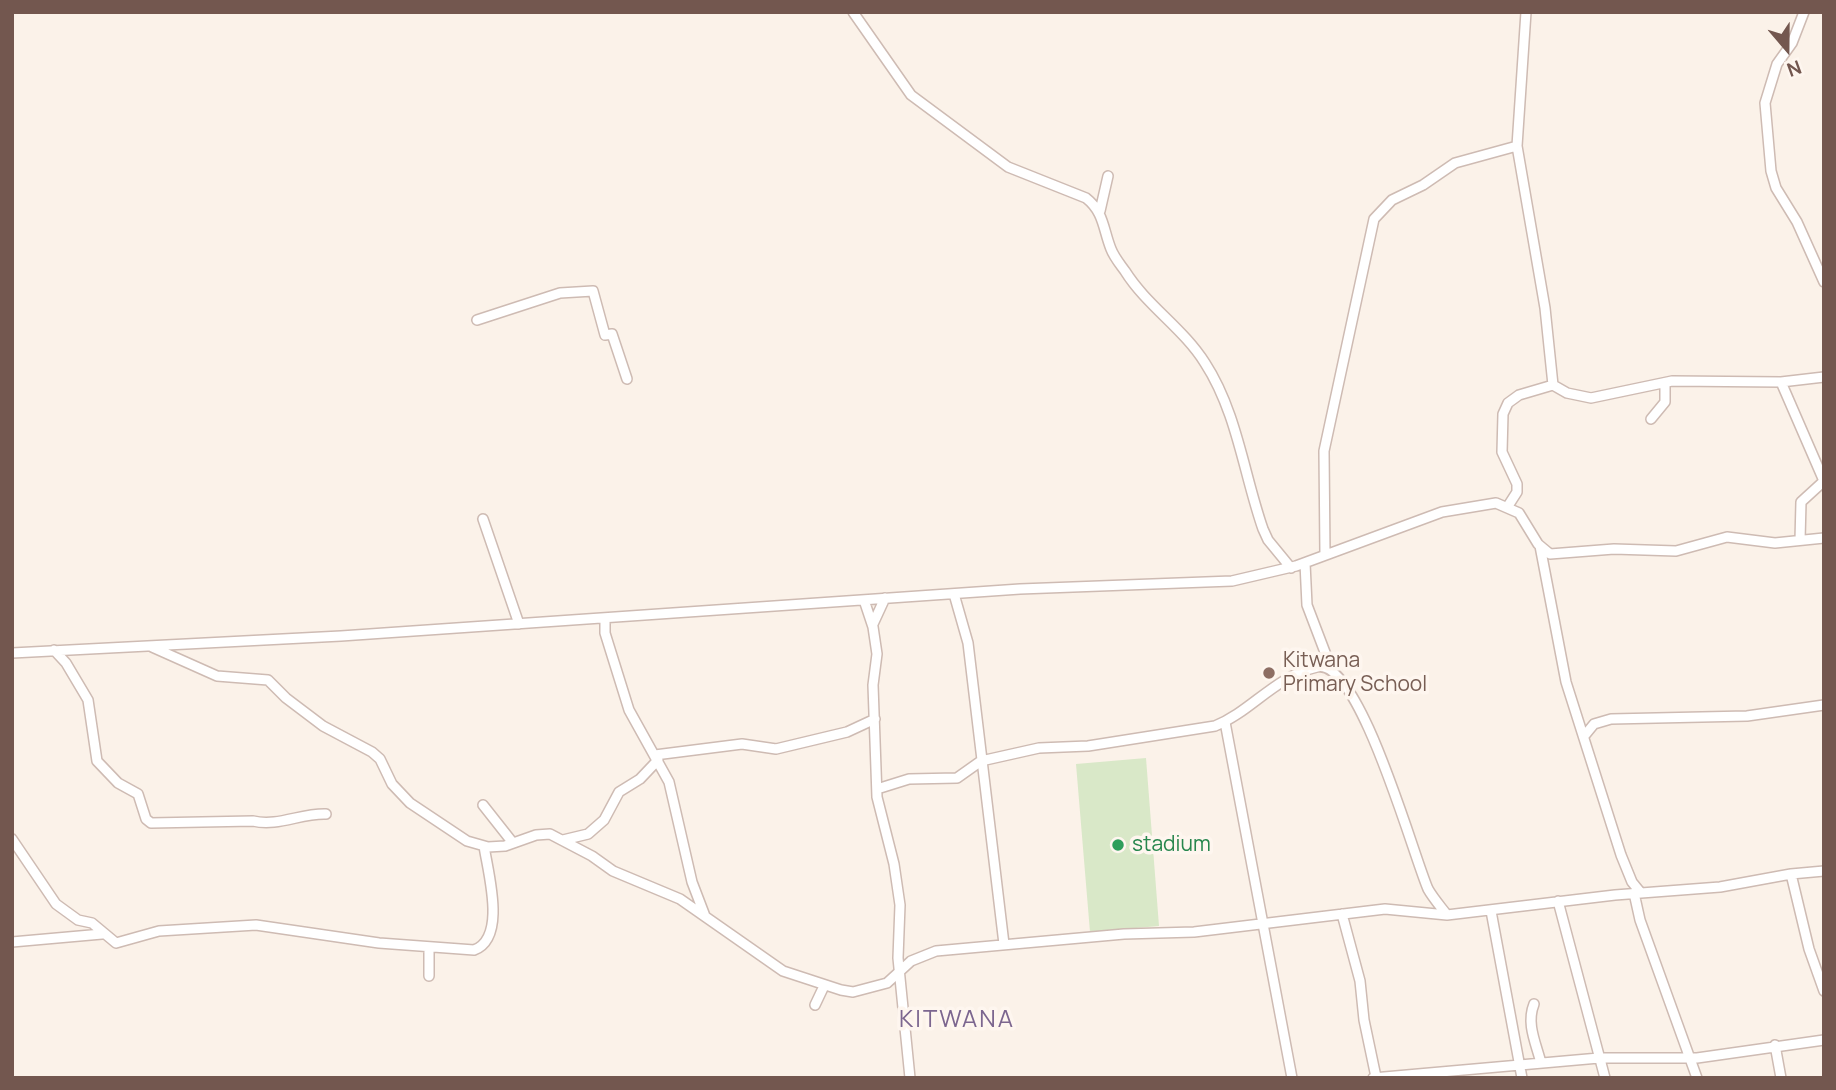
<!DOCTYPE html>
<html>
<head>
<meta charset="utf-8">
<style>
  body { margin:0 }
  #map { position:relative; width:1836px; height:1090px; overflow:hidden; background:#fbf2e9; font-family:Manrope,sans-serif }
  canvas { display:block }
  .frame { position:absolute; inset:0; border:14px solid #73574f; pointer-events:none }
  .north { position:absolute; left:1752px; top:14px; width:70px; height:70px; -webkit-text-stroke:5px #fef6ef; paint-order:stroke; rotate:160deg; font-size:19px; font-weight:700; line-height:28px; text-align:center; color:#73574f }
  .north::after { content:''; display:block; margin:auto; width:24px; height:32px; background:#73574f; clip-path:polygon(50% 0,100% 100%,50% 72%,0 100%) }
</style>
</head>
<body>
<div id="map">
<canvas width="1836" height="1090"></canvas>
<div class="frame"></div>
<div class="north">N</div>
</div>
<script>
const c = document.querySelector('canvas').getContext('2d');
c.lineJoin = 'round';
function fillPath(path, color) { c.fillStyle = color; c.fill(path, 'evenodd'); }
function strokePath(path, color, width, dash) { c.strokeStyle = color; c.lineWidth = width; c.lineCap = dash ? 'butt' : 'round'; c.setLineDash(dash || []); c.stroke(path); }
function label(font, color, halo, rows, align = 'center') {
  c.font = font + ' Manrope,sans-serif'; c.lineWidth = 7; c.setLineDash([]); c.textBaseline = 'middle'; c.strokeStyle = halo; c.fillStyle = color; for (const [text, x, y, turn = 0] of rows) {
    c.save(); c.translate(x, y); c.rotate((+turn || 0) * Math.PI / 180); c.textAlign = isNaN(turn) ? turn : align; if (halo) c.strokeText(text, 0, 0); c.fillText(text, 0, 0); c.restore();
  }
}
fillPath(new Path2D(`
  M 1146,758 L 1159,926 L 1090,932 L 1076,764 Z`), '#d9e8c8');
const street = new Path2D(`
  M 853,12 L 911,95 L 1008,167 L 1086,198 C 1104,212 1103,229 1111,249 C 1114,257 1120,264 1125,271 C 1147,306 1183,328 1205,363 C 1237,412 1244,475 1263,529 L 1268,540 L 1291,568
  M 1526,12 L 1517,146 L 1545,308 L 1553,385 L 1567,393 L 1591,398 L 1672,381 L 1781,382 L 1824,377
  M 1804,12 L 1792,43 L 1777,64 L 1765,103 L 1771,171 L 1776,188 L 1797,222 L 1824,282
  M 1100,211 L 1108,176
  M 477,320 L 560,293 L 593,291 L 605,335 L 612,334 L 627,379
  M 1781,382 L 1824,481
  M 1651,419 L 1665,402 L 1665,383
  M 1508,506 L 1517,492 L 1517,484 L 1502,452 L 1503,414 L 1508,403 L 1519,395 L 1553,385
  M 483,519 L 519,624
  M 1800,540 L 1801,502 L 1824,481
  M 1540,546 L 1566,682 L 1621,855 L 1632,882 L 1641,893
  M 1325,555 L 1324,451 L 1374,219 L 1392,200 L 1423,185 L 1455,163 L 1517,146
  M 1305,563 L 1307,605 L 1331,668
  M 954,594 L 968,643 L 1004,944
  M 864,600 L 873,627 L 877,654 L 873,685 L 877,797 L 894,864 L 900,905 L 898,958 L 910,1078
  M 605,619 L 605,633 L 629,710 L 669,782 L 692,882 L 705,916
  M 873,624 L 885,598
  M 152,647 L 217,676 L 268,680 L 286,698 L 323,726 L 372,752 L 380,759 L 392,784 L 410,803 L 467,841 L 488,847 L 505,846 L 536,835 L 550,834 L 592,856 L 613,871 L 680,899 L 783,971 L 841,990 L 853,992 L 887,983 L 911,961 L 936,951 L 1124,934 L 1194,932 L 1385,909 L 1447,915 L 1615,895 L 1720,887 L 1791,874 L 1824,871
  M 54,650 L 66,663 L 88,700 L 97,761 L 118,783 L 138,794 L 146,819 L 151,823 L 253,821 C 278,827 301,813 326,814
  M 12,653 L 341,636 L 1020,589 L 1232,581 L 1296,566 L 1442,512 L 1496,503 L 1519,513 L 1538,544 L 1550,554 L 1614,549 L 1676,551 L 1727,537 L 1775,543 L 1824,538
  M 1225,722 L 1292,1078
  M 1585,735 L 1594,724 L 1611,719 L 1747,716 L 1824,705
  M 655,755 L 742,744 L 776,749 L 847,732 L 875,719
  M 877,789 L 909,779 L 957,778 L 981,761 L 1039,748 L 1088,746 L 1215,726 C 1252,711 1274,677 1317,667 C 1359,657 1413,855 1428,889 C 1433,898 1441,907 1447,915
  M 483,805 L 513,843
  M 12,839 L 56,904 L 78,920 L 92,923 L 116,943 L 159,931 L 256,925 L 379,943 L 474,950 C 507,938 488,873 484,846
  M 563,840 L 588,834 L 604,820 L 619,792 L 640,779 L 658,760
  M 1791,874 L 1809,949 L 1824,991
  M 1634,893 L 1640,920 L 1697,1078
  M 1558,901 L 1605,1078
  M 1491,911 L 1522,1078
  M 1342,914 L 1360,981 L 1364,1020 L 1376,1077
  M 12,942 L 102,934
  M 429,947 L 429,976
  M 1534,1004 C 1526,1024 1536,1043 1541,1063
  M 815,1005 L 824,986
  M 1775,1045 L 1781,1078
  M 1373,1078 L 1599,1058 L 1697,1058 L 1824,1040`);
strokePath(street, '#cebbb3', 12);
strokePath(street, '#fff', 9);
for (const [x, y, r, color] of [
  [1269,673,7,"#8d6e63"],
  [1118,845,7,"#2e9e5b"]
]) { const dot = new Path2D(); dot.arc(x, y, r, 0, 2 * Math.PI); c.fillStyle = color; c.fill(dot); strokePath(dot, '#fef6ef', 2.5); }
label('21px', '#785e54', '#fef6ef', [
  ["Kitwana",1283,661],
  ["Primary School",1283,685]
], 'left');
label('21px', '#27864d', '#fef6ef', [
  ["stadium",1132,845]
], 'left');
c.letterSpacing = '2px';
label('24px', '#7c668f', '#fef6ef', [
  ["KITWANA",957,1020]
]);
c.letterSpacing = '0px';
</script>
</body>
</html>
